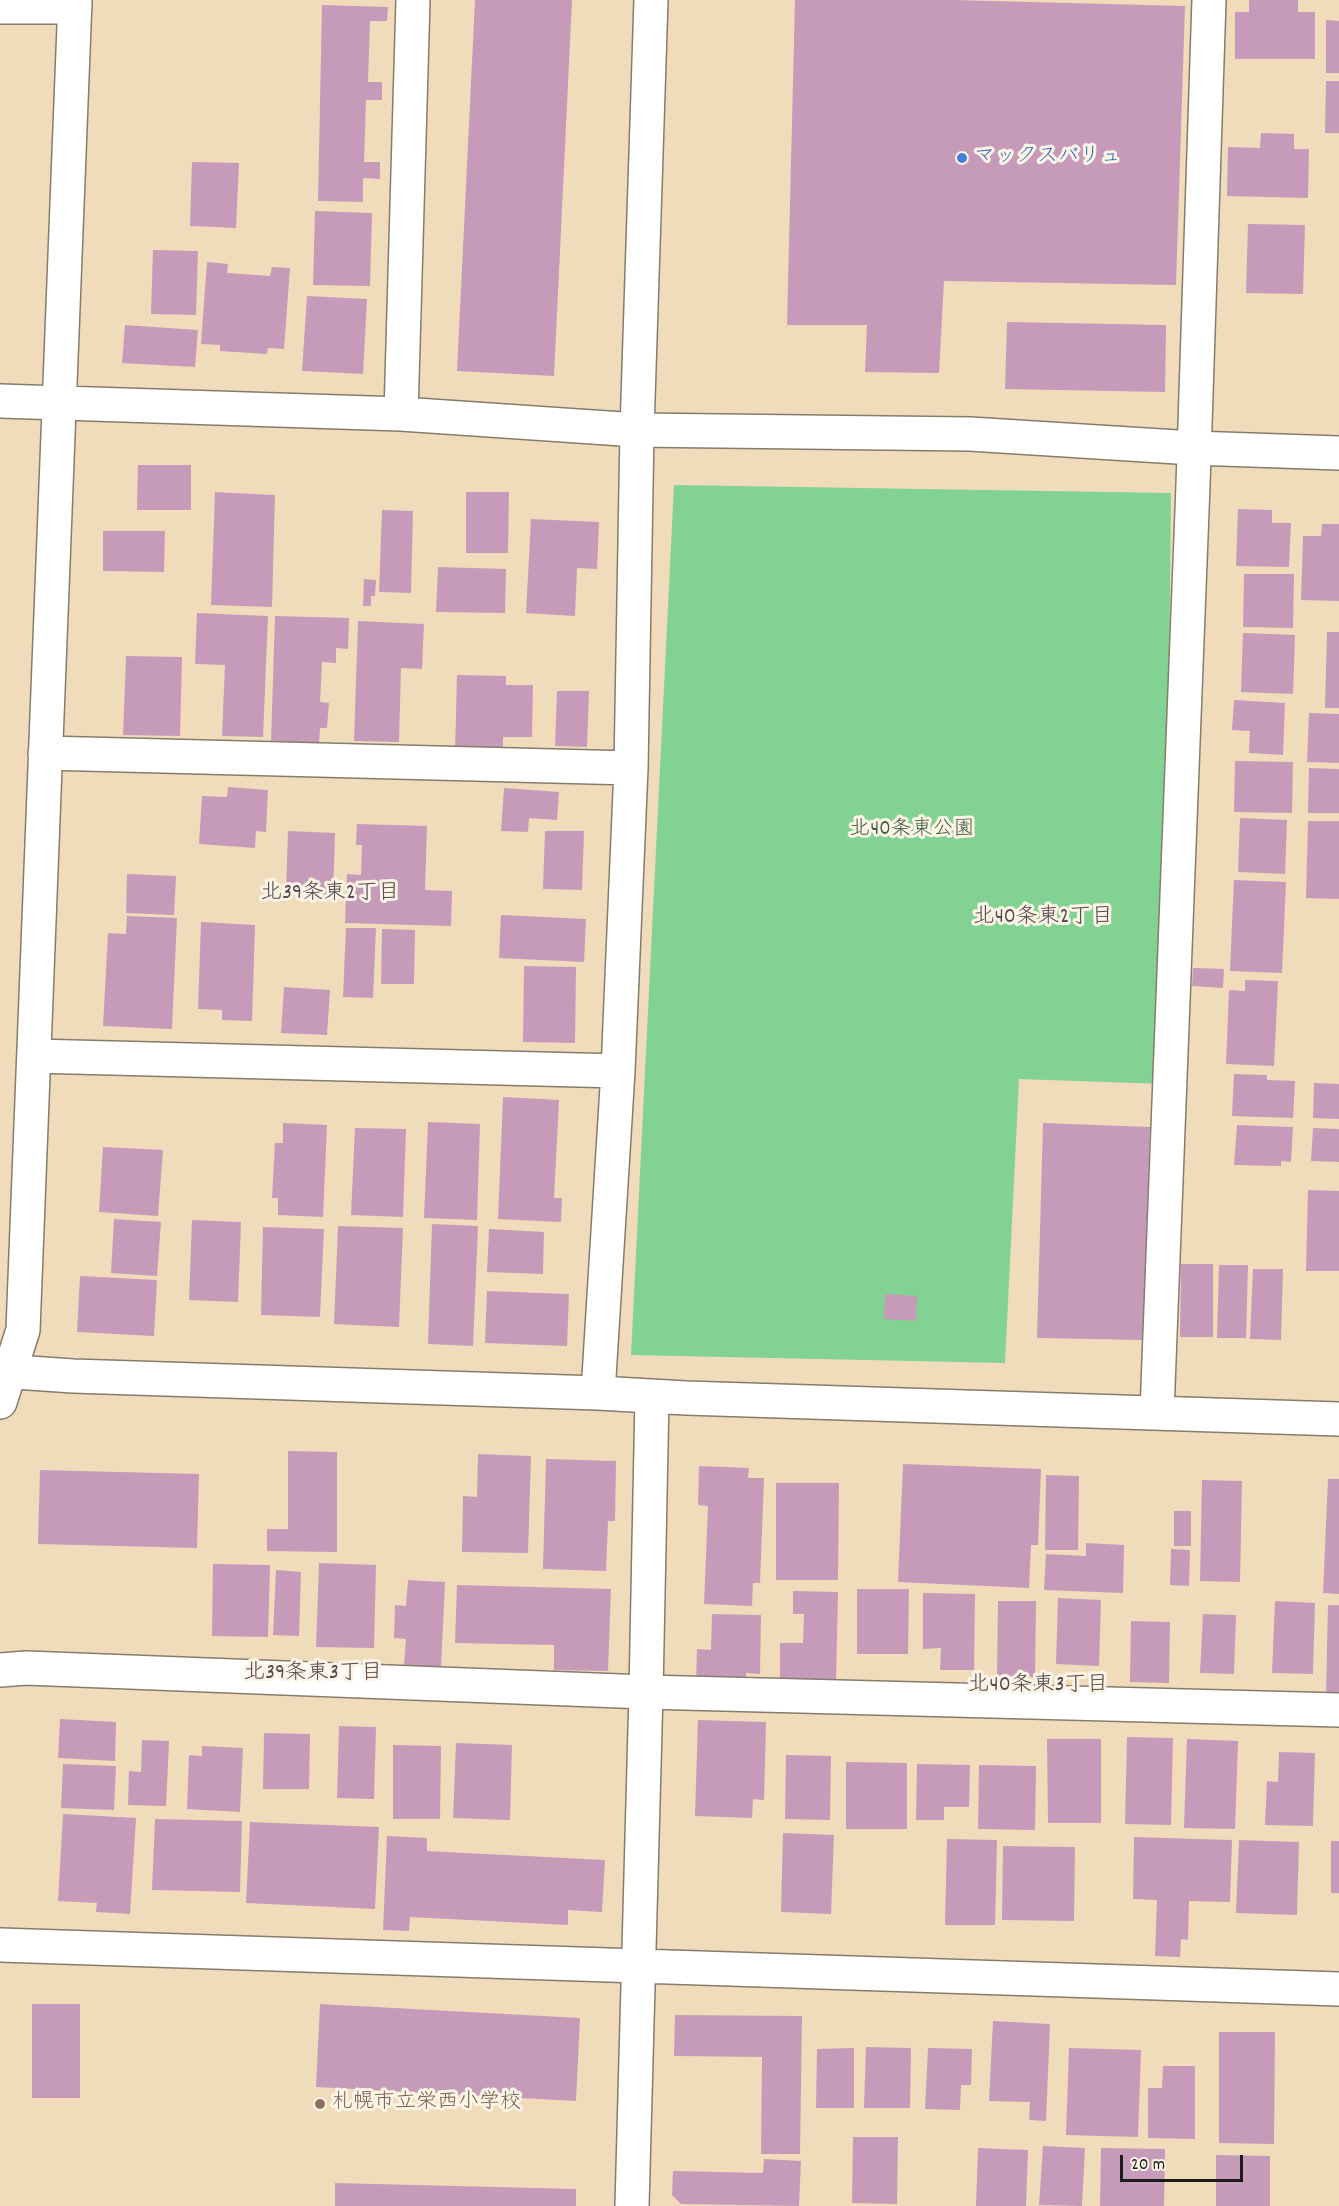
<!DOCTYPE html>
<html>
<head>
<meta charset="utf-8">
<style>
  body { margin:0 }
  #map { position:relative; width:1339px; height:2206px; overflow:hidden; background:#f0dcbb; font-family:Dekko,sans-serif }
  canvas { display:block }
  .scale { position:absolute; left:1120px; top:2155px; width:123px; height:27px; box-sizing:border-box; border:3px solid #1c1c1c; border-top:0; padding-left:8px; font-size:18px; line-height:21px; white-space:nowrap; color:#1c1c1c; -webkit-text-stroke:4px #fcf5e5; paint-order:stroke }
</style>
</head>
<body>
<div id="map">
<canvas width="1339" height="2206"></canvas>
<div class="scale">20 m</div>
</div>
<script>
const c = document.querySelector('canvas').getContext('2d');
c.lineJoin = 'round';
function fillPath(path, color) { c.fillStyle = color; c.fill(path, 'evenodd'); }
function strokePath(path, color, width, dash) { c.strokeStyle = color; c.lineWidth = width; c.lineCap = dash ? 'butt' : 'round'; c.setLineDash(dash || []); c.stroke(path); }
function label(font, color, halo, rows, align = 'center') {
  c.font = font + ' Dekko,"Klee One",sans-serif'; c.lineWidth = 6; c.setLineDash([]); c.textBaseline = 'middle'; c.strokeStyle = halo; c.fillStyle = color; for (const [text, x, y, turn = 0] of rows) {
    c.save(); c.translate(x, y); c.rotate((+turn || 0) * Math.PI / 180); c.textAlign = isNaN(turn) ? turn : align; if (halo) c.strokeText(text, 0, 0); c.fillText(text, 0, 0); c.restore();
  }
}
fillPath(new Path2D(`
  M 674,485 L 1171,493 L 1165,1084 L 1019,1079 L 1005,1363 L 631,1355 Z`), '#82d393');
fillPath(new Path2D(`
  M 475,0 L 572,0 L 554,376 L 457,371 Z
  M 795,0 L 952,0 L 1185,6 L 1176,285 L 944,281 L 939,373 L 865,372 L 867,325 L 787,325 Z
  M 1249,0 L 1298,0 L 1298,12 L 1315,12 L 1315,59 L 1235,59 L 1235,12 L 1249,12 Z
  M 322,5 L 388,7 L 387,21 L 370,21 L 368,82 L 382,82 L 382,100 L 366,100 L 364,162 L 380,162 L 380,179 L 363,178 L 363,202 L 318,201 Z
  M 1326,20 L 1339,21 L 1339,73 L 1326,73 Z
  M 1326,81 L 1339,81 L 1339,133 L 1325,133 Z
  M 1261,133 L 1294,134 L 1294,149 L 1309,149 L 1308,198 L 1227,196 L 1228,147 L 1260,148 Z
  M 192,162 L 239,163 L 236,228 L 190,226 Z
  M 315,211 L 372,213 L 370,286 L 313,285 Z
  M 1248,224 L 1305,225 L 1303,294 L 1246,293 Z
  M 153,250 L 198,251 L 196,315 L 151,314 Z
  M 207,262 L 228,264 L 227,273 L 270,276 L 272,267 L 290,268 L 284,349 L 268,348 L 267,354 L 220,351 L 220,345 L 201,344 Z
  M 307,296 L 367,299 L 363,374 L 302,371 Z
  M 1007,322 L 1166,325 L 1165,392 L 1005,389 Z
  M 125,325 L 198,330 L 195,367 L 122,363 Z
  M 138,465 L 191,465 L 191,510 L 137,510 Z
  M 215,492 L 275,495 L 272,607 L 211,605 Z
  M 466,492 L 509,492 L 508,553 L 466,553 Z
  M 1238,509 L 1272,510 L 1272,523 L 1291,523 L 1289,567 L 1236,566 Z
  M 382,510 L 413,511 L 411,593 L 379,592 Z
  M 531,519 L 599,522 L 597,569 L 577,568 L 575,616 L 526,613 Z
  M 1322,524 L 1339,524 L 1339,601 L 1301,600 L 1303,536 L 1321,536 Z
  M 103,531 L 165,531 L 164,572 L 103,571 Z
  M 438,567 L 506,569 L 505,613 L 436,612 Z
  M 1244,574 L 1294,574 L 1293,628 L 1243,627 Z
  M 364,579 L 376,580 L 375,596 L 371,596 L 371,606 L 363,606 Z
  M 197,613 L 268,616 L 263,737 L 222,736 L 225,665 L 195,664 Z
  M 275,616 L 349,618 L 348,649 L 336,648 L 336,663 L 322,662 L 320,702 L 329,703 L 327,728 L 320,728 L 319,744 L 271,742 Z
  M 358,621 L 424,624 L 422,669 L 401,668 L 399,742 L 354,741 Z
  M 1327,632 L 1339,632 L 1339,708 L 1325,708 Z
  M 1243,633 L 1295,635 L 1293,694 L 1241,692 Z
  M 126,656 L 182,657 L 180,736 L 123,735 Z
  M 457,675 L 506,676 L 506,685 L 533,685 L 532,737 L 503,737 L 503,754 L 455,753 Z
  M 557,691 L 589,691 L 587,747 L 555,746 Z
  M 1234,700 L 1285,703 L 1283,755 L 1249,753 L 1250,731 L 1232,730 Z
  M 1309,713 L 1339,714 L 1339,763 L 1307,762 Z
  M 1235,761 L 1293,762 L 1292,813 L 1234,812 Z
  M 1309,768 L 1339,769 L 1339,813 L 1308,813 Z
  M 228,787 L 268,790 L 266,832 L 256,831 L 255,848 L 199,844 L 202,796 L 227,797 Z
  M 504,788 L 559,792 L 557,820 L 529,818 L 528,832 L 501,831 Z
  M 1240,818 L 1287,820 L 1285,874 L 1238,872 Z
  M 1308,821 L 1339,821 L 1339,899 L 1306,898 Z
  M 357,824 L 427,826 L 425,890 L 452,891 L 451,926 L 345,923 L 347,874 L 361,875 L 362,845 L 356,845 Z
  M 288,831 L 335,833 L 333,895 L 286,893 Z
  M 545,831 L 584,831 L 582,890 L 543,889 Z
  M 127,874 L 176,876 L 174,915 L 126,913 Z
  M 1234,880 L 1286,882 L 1282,973 L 1230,971 Z
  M 501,915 L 586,919 L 584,962 L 499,958 Z
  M 127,916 L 177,918 L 172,1029 L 103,1026 L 108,933 L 126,934 Z
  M 201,922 L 255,925 L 252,1021 L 222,1020 L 222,1010 L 198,1009 Z
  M 346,928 L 376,928 L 373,998 L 343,997 Z
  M 382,929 L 415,930 L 414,984 L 381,984 Z
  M 524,966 L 576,967 L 575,1043 L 523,1042 Z
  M 1193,968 L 1224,969 L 1223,988 L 1192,986 Z
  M 1245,980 L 1278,981 L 1274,1066 L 1226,1064 L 1229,990 L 1245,991 Z
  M 284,987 L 330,990 L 327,1035 L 281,1033 Z
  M 1234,1074 L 1267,1075 L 1267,1080 L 1295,1081 L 1293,1118 L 1232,1116 Z
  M 1314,1083 L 1339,1084 L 1339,1119 L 1313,1118 Z
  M 503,1097 L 559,1100 L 554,1198 L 562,1198 L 561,1222 L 498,1219 Z
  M 428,1122 L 480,1124 L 477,1220 L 424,1218 Z
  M 283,1123 L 327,1125 L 323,1217 L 278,1215 L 278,1198 L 272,1198 L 275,1143 L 283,1143 Z
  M 1043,1123 L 1150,1127 L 1143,1340 L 1037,1338 Z
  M 1237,1125 L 1293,1127 L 1291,1162 L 1281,1161 L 1281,1166 L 1234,1165 Z
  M 355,1128 L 406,1129 L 403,1217 L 351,1215 Z
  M 1313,1128 L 1339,1129 L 1339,1162 L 1311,1161 Z
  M 103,1147 L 163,1150 L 158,1216 L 99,1212 Z
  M 1308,1190 L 1339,1191 L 1339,1271 L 1306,1271 Z
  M 114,1219 L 161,1222 L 157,1276 L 111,1273 Z
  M 192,1220 L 241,1222 L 238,1302 L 189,1300 Z
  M 432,1224 L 478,1226 L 473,1346 L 428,1344 Z
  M 338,1226 L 403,1228 L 399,1327 L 334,1324 Z
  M 263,1227 L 324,1229 L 320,1317 L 261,1315 Z
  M 489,1229 L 544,1232 L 543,1274 L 487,1272 Z
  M 1181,1264 L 1213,1264 L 1213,1337 L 1180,1337 Z
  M 1219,1265 L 1248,1265 L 1246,1338 L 1217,1338 Z
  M 1253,1269 L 1283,1269 L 1281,1340 L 1250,1339 Z
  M 80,1276 L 157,1280 L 154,1336 L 77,1332 Z
  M 487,1291 L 569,1294 L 567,1346 L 485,1343 Z
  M 885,1294 L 917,1296 L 916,1321 L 884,1319 Z
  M 288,1451 L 337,1452 L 337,1552 L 267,1551 L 267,1529 L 288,1529 Z
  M 478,1454 L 531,1456 L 528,1553 L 462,1552 L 463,1496 L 477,1497 Z
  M 546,1459 L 616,1461 L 615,1521 L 608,1521 L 606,1571 L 543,1569 Z
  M 903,1464 L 1041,1469 L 1038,1545 L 1031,1545 L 1029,1588 L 898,1582 Z
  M 699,1466 L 749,1468 L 748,1478 L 764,1478 L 760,1583 L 753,1583 L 752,1606 L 704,1604 L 708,1506 L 698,1505 Z
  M 40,1470 L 199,1474 L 197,1548 L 38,1544 Z
  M 1046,1475 L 1079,1476 L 1078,1550 L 1045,1550 Z
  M 1328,1479 L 1339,1479 L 1339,1594 L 1323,1593 Z
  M 1202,1480 L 1242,1481 L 1240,1582 L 1200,1581 Z
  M 776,1483 L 839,1483 L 838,1580 L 776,1580 Z
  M 1174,1511 L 1191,1511 L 1191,1546 L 1174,1546 Z
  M 1086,1543 L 1124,1545 L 1123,1593 L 1044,1590 L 1046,1554 L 1086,1556 Z
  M 1171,1549 L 1190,1550 L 1189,1586 L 1170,1585 Z
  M 319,1563 L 376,1565 L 374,1648 L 316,1647 Z
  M 213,1564 L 270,1565 L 268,1637 L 212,1636 Z
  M 276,1570 L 301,1572 L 299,1636 L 273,1635 Z
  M 408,1580 L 445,1582 L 441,1668 L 404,1665 L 406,1639 L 394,1638 L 395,1605 L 406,1606 Z
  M 457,1585 L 611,1589 L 608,1671 L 554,1670 L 554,1645 L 455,1643 Z
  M 857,1589 L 909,1589 L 908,1654 L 857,1654 Z
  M 793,1591 L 838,1592 L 836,1681 L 780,1680 L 780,1643 L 803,1643 L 804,1614 L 793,1614 Z
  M 923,1593 L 975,1594 L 974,1670 L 940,1670 L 941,1648 L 923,1649 Z
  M 1058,1598 L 1101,1600 L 1099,1666 L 1056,1664 Z
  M 998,1601 L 1036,1601 L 1035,1677 L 997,1676 Z
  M 1275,1601 L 1315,1603 L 1313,1674 L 1272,1673 Z
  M 1328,1605 L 1339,1605 L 1339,1696 L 1326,1696 Z
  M 712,1614 L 761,1615 L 760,1674 L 746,1673 L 746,1685 L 696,1684 L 697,1649 L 711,1650 Z
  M 1203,1614 L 1236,1615 L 1234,1674 L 1200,1673 Z
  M 1131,1621 L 1170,1622 L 1169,1683 L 1130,1682 Z
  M 60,1719 L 116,1722 L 115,1761 L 58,1758 Z
  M 698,1720 L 766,1722 L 764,1800 L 753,1799 L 752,1818 L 695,1816 Z
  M 339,1726 L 376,1727 L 374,1799 L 337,1798 Z
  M 264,1733 L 310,1734 L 309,1789 L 263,1789 Z
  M 1127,1737 L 1173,1738 L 1171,1825 L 1125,1824 Z
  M 1047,1739 L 1101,1739 L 1101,1823 L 1048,1823 Z
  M 1187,1739 L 1238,1741 L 1235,1829 L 1184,1828 Z
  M 142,1740 L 169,1741 L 166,1806 L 128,1805 L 129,1771 L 141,1772 Z
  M 456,1743 L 512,1745 L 510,1820 L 453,1818 Z
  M 393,1745 L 441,1746 L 440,1819 L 393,1819 Z
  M 202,1746 L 243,1748 L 240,1812 L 187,1809 L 189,1755 L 202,1756 Z
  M 1279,1752 L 1315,1753 L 1313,1826 L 1265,1825 L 1267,1781 L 1278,1782 Z
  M 786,1755 L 831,1756 L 830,1820 L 785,1819 Z
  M 846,1762 L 907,1763 L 907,1829 L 846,1829 Z
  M 63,1764 L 116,1766 L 114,1810 L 61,1808 Z
  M 917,1764 L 970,1765 L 969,1807 L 944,1807 L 944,1820 L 916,1820 Z
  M 979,1765 L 1036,1766 L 1035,1830 L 978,1829 Z
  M 63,1814 L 136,1818 L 130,1914 L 96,1912 L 97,1903 L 58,1901 Z
  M 155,1819 L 242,1821 L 240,1892 L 152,1890 Z
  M 250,1822 L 379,1827 L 375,1909 L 246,1903 Z
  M 783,1833 L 834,1835 L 831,1914 L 781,1912 Z
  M 387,1836 L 427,1838 L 427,1851 L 605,1860 L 602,1912 L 568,1910 L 568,1925 L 410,1917 L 409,1931 L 383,1930 Z
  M 1134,1837 L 1232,1840 L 1230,1902 L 1189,1901 L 1188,1940 L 1181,1939 L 1180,1957 L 1155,1956 L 1157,1900 L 1133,1899 Z
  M 947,1839 L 997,1840 L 995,1925 L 945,1925 Z
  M 1239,1840 L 1299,1842 L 1297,1915 L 1236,1913 Z
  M 1331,1841 L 1339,1841 L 1339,1893 L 1331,1893 Z
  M 1003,1846 L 1075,1847 L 1074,1921 L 1002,1920 Z
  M 32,2004 L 80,2004 L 80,2098 L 32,2098 Z
  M 320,2004 L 580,2018 L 576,2101 L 316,2087 Z
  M 675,2015 L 802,2016 L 800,2154 L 761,2154 L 762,2057 L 674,2056 Z
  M 993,2021 L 1050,2024 L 1046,2121 L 1029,2120 L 1030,2102 L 989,2101 Z
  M 1219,2032 L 1275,2032 L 1274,2144 L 1219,2143 Z
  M 866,2047 L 911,2048 L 910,2108 L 864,2108 Z
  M 854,2048 L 854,2108 L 816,2108 L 817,2049 Z
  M 928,2048 L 972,2049 L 971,2085 L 961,2085 L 960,2110 L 925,2109 Z
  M 1069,2048 L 1141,2050 L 1138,2137 L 1066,2135 Z
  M 1163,2066 L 1195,2066 L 1195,2139 L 1148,2138 L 1148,2088 L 1162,2088 Z
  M 853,2137 L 898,2137 L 897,2204 L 852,2203 Z
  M 1043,2146 L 1085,2148 L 1082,2206 L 1039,2205 Z
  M 978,2148 L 1028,2150 L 1026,2206 L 976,2206 Z
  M 1101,2148 L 1165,2149 L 1164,2206 L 1100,2206 Z
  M 1216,2155 L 1270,2156 L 1270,2206 L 1216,2206 Z
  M 764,2159 L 801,2161 L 799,2206 L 681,2204 L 672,2195 L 673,2171 L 763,2173 Z
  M 335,2183 L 576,2189 L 576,2206 L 335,2206 Z`), '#c69bba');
const minor = new Path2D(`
  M 0,7 L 75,7
  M 0,401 L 401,414 L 637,430 L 970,434 L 1193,448 L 1339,453
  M 401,414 L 413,0
  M 45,753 L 631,768
  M 34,1056 L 618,1071
  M 0,1371 L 73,1376 L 598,1393 L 686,1398 L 1339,1419
  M 598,1393 L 618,1071 L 631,768 L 637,430 L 651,0
  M 0,1402 L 23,1330 L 75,0
  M 1157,1412 L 1193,485 L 1209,0
  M 0,1670 L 26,1668 L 646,1692 L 1339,1710
  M 0,1945 L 1339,1989
  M 632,2206 L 646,1692 L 652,1397`);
strokePath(minor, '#867c6c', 36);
strokePath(minor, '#fff', 33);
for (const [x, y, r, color] of [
  [962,158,6,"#3f7fe0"],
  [320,2104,6,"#8d6e63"]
]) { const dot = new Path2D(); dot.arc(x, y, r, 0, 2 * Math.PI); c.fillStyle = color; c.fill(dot); strokePath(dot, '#fcf5e5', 2); }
label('21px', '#366cbe', '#fcf5e5', [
  ["マックスバリュ",974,158]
], 'left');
label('21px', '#405c46', '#fcf5e5', [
  ["北40条東公園",912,831]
]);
label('21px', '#785e54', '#fcf5e5', [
  ["札幌市立栄西小学校",332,2104]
], 'left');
label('22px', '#584853', '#fcf5e5', [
  ["北39条東2丁目",330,895],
  ["北40条東2丁目",1043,919],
  ["北39条東3丁目",313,1675],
  ["北40条東3丁目",1038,1687]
]);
</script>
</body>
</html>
